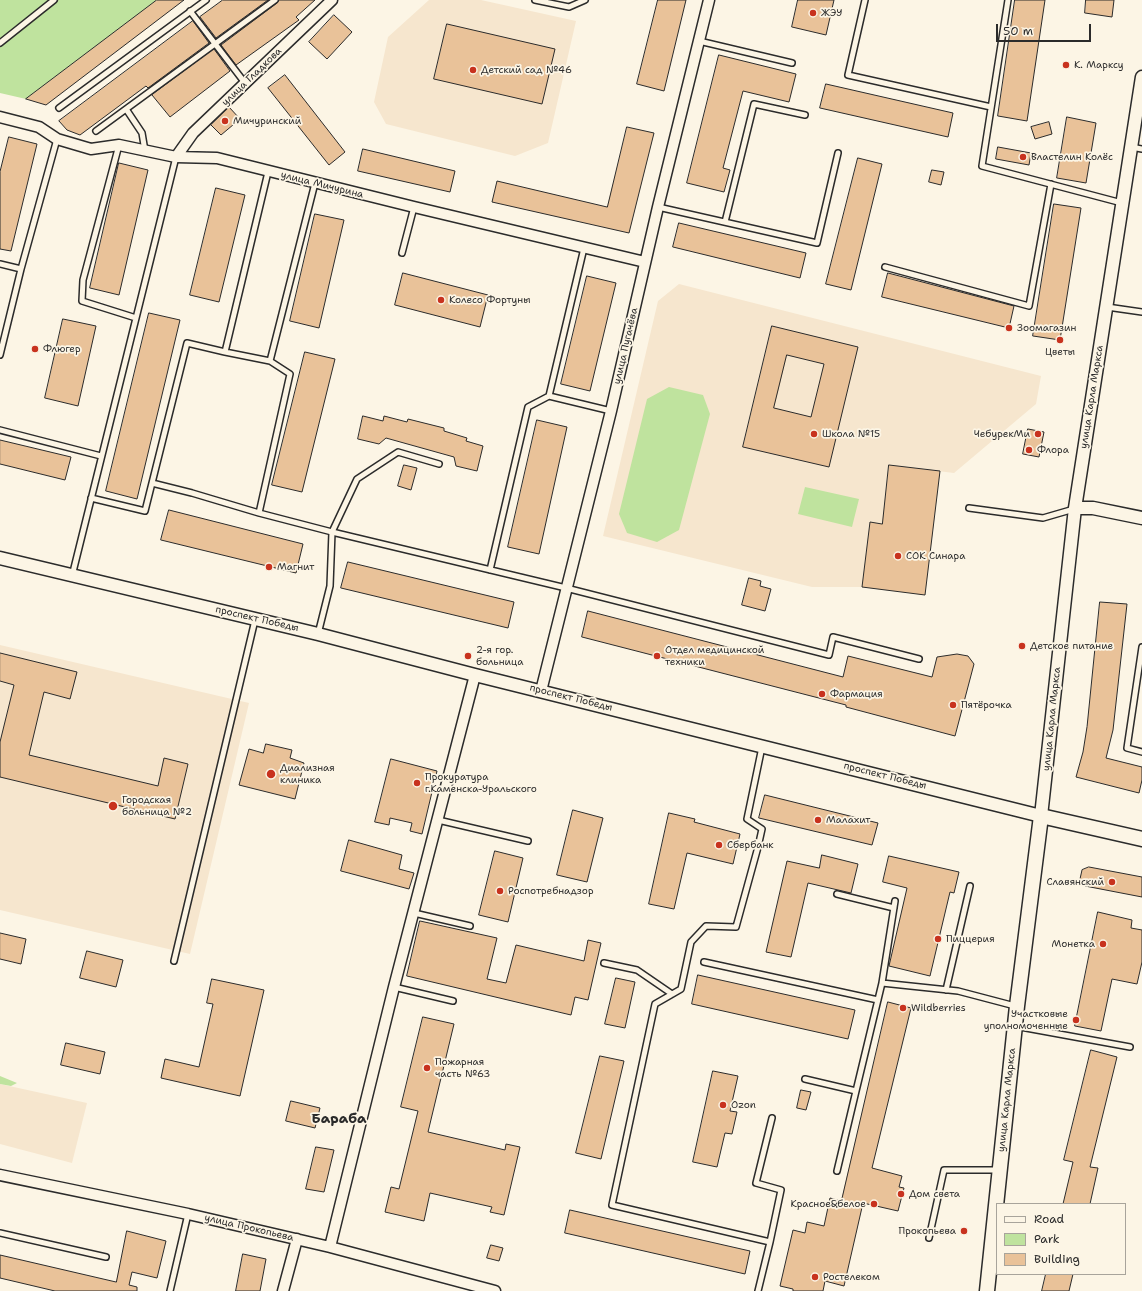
<!DOCTYPE html>
<html>
<head>
<meta charset="utf-8">
<style>
  body { margin:0 }
  #map { position:relative; width:1142px; height:1291px; overflow:hidden; background:#fcf5e5; font-family:"Shantell Sans",sans-serif }
  canvas { display:block }
  .legend { position:absolute; left:996px; top:1203px; width:130px; height:72px; box-sizing:border-box; background:#fcf5e5; border:1px solid #a8a49b; margin:0; padding:5px 7px; list-style:none; font-size:12px; color:#2b2b2b }
  .legend li { display:flex; align-items:center; gap:8px; height:20px }
  .legend b { width:20px; border:1px solid #a8a49b }
  .scale { position:absolute; left:996px; top:24px; width:95px; height:18px; box-sizing:border-box; border:2px solid #2b2b2b; border-top:0; padding-left:5px; font-size:12px; line-height:14px; white-space:nowrap; color:#2b2b2b; -webkit-text-stroke:3px #fcf5e5; paint-order:stroke }
</style>
</head>
<body>
<div id="map">
<canvas width="1142" height="1291"></canvas>
<ul class="legend">
<li><b style="height:5px;background:#fcf5e5"></b>Road</li>
<li><b style="height:11px;background:#bfe39e"></b>Park</li>
<li><b style="height:11px;background:#e9c299"></b>Building</li>
</ul>
<div class="scale">50 m</div>
</div>
<script>
const c = document.querySelector('canvas').getContext('2d');
c.lineJoin = 'round';
function fillPath(path, color) { c.fillStyle = color; c.fill(path, 'evenodd'); }
function strokePath(path, color, width, dash) { c.strokeStyle = color; c.lineWidth = width; c.lineCap = dash ? 'butt' : 'round'; c.setLineDash(dash || []); c.stroke(path); }
function label(font, color, halo, rows, align = 'center') {
  c.font = font + ' "Shantell Sans",sans-serif'; c.lineWidth = 3.5; c.setLineDash([]); c.textBaseline = 'middle'; c.strokeStyle = halo; c.fillStyle = color; for (const [text, x, y, turn = 0] of rows) {
    c.save(); c.translate(x, y); c.rotate((+turn || 0) * Math.PI / 180); c.textAlign = isNaN(turn) ? turn : align; if (halo) c.strokeText(text, 0, 0); c.fillText(text, 0, 0); c.restore();
  }
}
fillPath(new Path2D(`
  M 429,0 L 481,0 L 576,21 L 548,143 L 515,156 L 386,124 L 374,102 L 388,37 Z
  M 679,284 L 1041,376 L 1036,404 L 954,473 L 889,465 L 882,524 L 870,523 L 862,587 L 812,587 L 603,536 L 658,301 Z
  M 0,645 L 249,703 L 190,954 L 0,910 Z
  M 0,1084 L 87,1103 L 72,1163 L 0,1144 Z`), '#f6e6ce');
fillPath(new Path2D(`
  M 0,0 L 157,0 L 26,99 L 0,93 Z
  M 669,387 L 703,395 L 710,414 L 679,530 L 657,542 L 627,533 L 619,514 L 647,399 Z
  M 805,487 L 859,499 L 852,527 L 798,514 Z
  M 0,1076 L 17,1083 L 11,1086 L 0,1084 Z`), '#bfe39e');
const building = new Path2D(`
  M 157,0 L 184,0 L 46,105 L 26,99 Z
  M 223,0 L 268,0 L 216,38 L 200,17 Z
  M 279,0 L 315,0 L 296,17 L 299,20 L 236,65 L 221,45 L 277,3 Z
  M 658,0 L 686,0 L 664,91 L 637,84 Z
  M 798,0 L 834,0 L 826,35 L 792,27 Z
  M 1015,0 L 1045,0 L 1027,121 L 998,116 Z
  M 1086,0 L 1114,0 L 1112,17 L 1085,13 Z
  M 334,15 L 352,32 L 327,59 L 309,42 Z
  M 193,21 L 209,43 L 148,88 L 146,86 L 80,135 L 67,130 L 59,121 Z
  M 447,24 L 555,49 L 542,104 L 434,79 Z
  M 214,49 L 230,71 L 170,117 L 152,95 Z
  M 719,55 L 796,74 L 789,102 L 743,91 L 723,168 L 730,170 L 724,192 L 687,183 Z
  M 285,75 L 345,152 L 329,165 L 268,88 Z
  M 826,84 L 953,113 L 948,137 L 820,108 Z
  M 229,107 L 240,119 L 221,135 L 211,125 Z
  M 1067,117 L 1096,123 L 1086,183 L 1057,178 Z
  M 1049,122 L 1052,134 L 1035,139 L 1031,127 Z
  M 627,127 L 654,133 L 629,233 L 492,202 L 497,181 L 607,207 Z
  M 9,137 L 37,144 L 11,251 L 0,249 L 0,172 Z
  M 998,147 L 1031,153 L 1029,165 L 996,159 Z
  M 363,149 L 455,171 L 450,192 L 358,171 Z
  M 858,158 L 882,164 L 851,290 L 826,284 Z
  M 119,163 L 148,170 L 119,295 L 90,288 Z
  M 932,170 L 944,172 L 941,185 L 929,182 Z
  M 216,188 L 245,195 L 219,302 L 190,295 Z
  M 1054,204 L 1081,208 L 1060,340 L 1033,336 Z
  M 315,214 L 344,220 L 319,328 L 290,321 Z
  M 679,223 L 806,253 L 800,278 L 673,247 Z
  M 403,273 L 488,295 L 480,327 L 395,305 Z
  M 888,273 L 1014,306 L 1009,328 L 882,297 Z
  M 587,276 L 616,283 L 590,391 L 561,384 Z
  M 149,313 L 180,320 L 137,499 L 106,491 Z
  M 63,319 L 96,326 L 78,406 L 45,398 Z
  M 772,326 L 858,347 L 829,467 L 743,447 ZM 787,355 L 824,364 L 811,417 L 774,408 Z
  M 305,352 L 335,359 L 302,492 L 272,485 Z
  M 363,416 L 383,421 L 384,416 L 407,422 L 408,419 L 444,428 L 444,431 L 467,438 L 466,441 L 483,446 L 477,471 L 456,466 L 454,457 L 386,438 L 379,444 L 358,439 Z
  M 537,420 L 567,427 L 539,554 L 508,547 Z
  M 1028,429 L 1044,432 L 1039,457 L 1023,454 Z
  M 0,440 L 71,457 L 65,480 L 0,464 Z
  M 404,465 L 417,468 L 411,490 L 398,486 Z
  M 889,465 L 940,471 L 925,595 L 862,587 L 870,522 L 882,524 Z
  M 169,510 L 303,544 L 296,573 L 161,540 Z
  M 348,562 L 514,602 L 508,628 L 341,588 Z
  M 749,578 L 761,581 L 760,586 L 771,589 L 765,611 L 742,605 Z
  M 1100,602 L 1127,604 L 1113,730 L 1106,758 L 1142,767 L 1142,780 L 1139,793 L 1076,777 L 1083,752 L 1087,727 Z
  M 588,611 L 843,677 L 848,656 L 932,677 L 937,657 L 957,654 L 968,656 L 974,664 L 955,736 L 846,707 L 846,705 L 582,637 Z
  M 0,653 L 77,672 L 70,699 L 44,692 L 29,755 L 158,786 L 164,758 L 188,764 L 175,819 L 0,777 L 0,742 L 14,685 L 0,681 Z
  M 266,744 L 292,750 L 290,758 L 304,763 L 295,799 L 239,785 L 249,749 L 263,753 Z
  M 391,759 L 437,771 L 422,834 L 410,831 L 412,823 L 390,818 L 389,825 L 375,822 Z
  M 765,795 L 878,823 L 872,845 L 759,818 Z
  M 573,810 L 603,818 L 587,882 L 557,875 Z
  M 669,813 L 695,819 L 694,822 L 740,834 L 733,864 L 687,853 L 674,909 L 649,904 Z
  M 349,840 L 402,855 L 399,869 L 414,873 L 409,889 L 341,871 Z
  M 495,851 L 523,858 L 508,922 L 479,915 Z
  M 822,855 L 858,864 L 851,893 L 808,883 L 791,957 L 766,952 L 787,861 L 819,868 Z
  M 889,856 L 959,872 L 954,893 L 950,892 L 930,976 L 889,966 L 907,888 L 883,882 Z
  M 1089,867 L 1142,877 L 1142,897 L 1085,886 L 1080,879 L 1082,870 Z
  M 1098,912 L 1132,920 L 1131,928 L 1142,930 L 1142,962 L 1137,984 L 1112,979 L 1101,1031 L 1075,1026 Z
  M 420,921 L 497,938 L 487,979 L 506,983 L 516,945 L 584,961 L 588,940 L 601,943 L 588,1000 L 575,997 L 571,1015 L 407,976 Z
  M 0,933 L 26,939 L 21,964 L 0,959 Z
  M 87,951 L 123,960 L 116,987 L 80,978 Z
  M 698,975 L 855,1010 L 848,1039 L 692,1004 Z
  M 616,978 L 635,982 L 625,1028 L 605,1024 Z
  M 212,979 L 264,990 L 240,1096 L 161,1078 L 165,1059 L 199,1067 L 213,1004 L 207,1003 Z
  M 888,1002 L 911,1008 L 872,1168 L 902,1176 L 899,1187 L 904,1188 L 898,1211 L 863,1203 L 844,1286 L 825,1281 L 823,1291 L 793,1291 L 793,1289 L 780,1286 L 793,1230 L 805,1233 L 807,1222 L 824,1226 L 830,1198 L 841,1201 Z
  M 423,1017 L 454,1024 L 428,1132 L 505,1150 L 506,1144 L 520,1147 L 504,1215 L 490,1212 L 492,1207 L 430,1193 L 424,1221 L 385,1212 L 391,1187 L 399,1189 L 418,1111 L 401,1107 Z
  M 66,1043 L 105,1052 L 100,1074 L 61,1065 Z
  M 1091,1050 L 1117,1057 L 1090,1167 L 1098,1168 L 1090,1204 L 1063,1204 L 1073,1162 L 1064,1160 Z
  M 600,1056 L 624,1061 L 601,1159 L 576,1153 Z
  M 713,1071 L 738,1076 L 730,1111 L 737,1112 L 732,1134 L 725,1133 L 717,1167 L 693,1162 Z
  M 801,1090 L 811,1092 L 806,1110 L 797,1108 Z
  M 291,1101 L 320,1108 L 315,1128 L 286,1121 Z
  M 316,1147 L 334,1150 L 324,1192 L 306,1189 Z
  M 570,1210 L 750,1251 L 745,1274 L 565,1233 Z
  M 127,1231 L 166,1241 L 157,1278 L 132,1272 L 129,1285 L 137,1287 L 137,1291 L 55,1291 L 0,1278 L 0,1255 L 116,1282 Z
  M 491,1245 L 503,1248 L 499,1261 L 487,1258 Z
  M 243,1254 L 266,1259 L 260,1291 L 236,1291 Z
  M 1046,1274 L 1073,1274 L 1069,1291 L 1042,1291 Z`);
fillPath(building, '#e9c299');
strokePath(building, '#2b2b2b', 1);
const service = new Path2D(`
  M 535,0 L 569,7 L 585,0
  M 865,0 L 848,75 L 991,107
  M 1008,0 L 982,166 L 1122,203
  M 190,11 L 245,83
  M 699,41 L 792,63
  M 0,43 L 54,0
  M 59,108 L 206,0
  M 126,109 L 142,133 L 145,151
  M 96,131 L 275,0
  M 119,145 L 83,280 L 82,301 L 136,318
  M 1131,147 L 1142,149
  M 658,207 L 817,243 L 838,153
  M 725,222 L 754,104 L 805,115
  M 584,248 L 549,396 L 611,411
  M 402,253 L 414,207
  M 0,264 L 21,269
  M 885,267 L 1029,306 L 1051,184
  M 1107,307 L 1142,312
  M 225,352 L 270,361 L 290,374 L 259,513 L 332,532 L 357,479 L 398,452 L 439,464
  M 0,355 L 21,269 L 57,139
  M 270,361 L 315,183
  M 0,430 L 101,456
  M 152,483 L 192,493 L 259,513
  M 91,498 L 145,511 L 187,343 L 225,352 L 268,172
  M 969,508 L 1043,518 L 1074,509
  M 490,570 L 528,407 L 549,396
  M 72,576 L 176,157
  M 318,634 L 330,586 L 332,532 L 566,588 L 829,655 L 833,637 L 919,659
  M 1142,647 L 1127,748 L 1142,752
  M 438,820 L 528,841
  M 837,894 L 894,908
  M 414,913 L 470,926
  M 174,961 L 255,620
  M 704,962 L 878,1000
  M 604,963 L 637,970 L 672,994
  M 882,983 L 895,901
  M 394,987 L 453,1001
  M 946,990 L 970,886
  M 1015,1026 L 1130,1047
  M 805,1079 L 856,1091 L 882,983 L 958,991 L 1015,1006
  M 837,1171 L 856,1091
  M 0,1233 L 106,1257
  M 929,1238 L 944,1170 L 999,1170
  M 770,1242 L 781,1190 L 756,1183 L 772,1118
  M 170,1291 L 188,1214
  M 758,1291 L 770,1242 L 612,1205 L 655,1004 L 681,989 L 691,942 L 706,926 L 736,927 L 758,847 L 762,829 L 747,819 L 762,747`);
const minor = new Path2D(`
  M 0,117 L 39,127 L 57,139 L 91,149 L 119,145 L 176,157 L 217,158 L 414,207 L 645,262
  M 176,157 L 193,133 L 332,0
  M 541,691 L 611,411 L 658,207 L 709,0
  M 0,1175 L 188,1214 L 330,1247 L 495,1291
  M 330,1247 L 394,987 L 475,675
  M 283,1291 L 297,1239`);
const tertiary = new Path2D(`
  M 1075,508 L 1093,508 L 1142,518
  M 0,558 L 318,634 L 475,675 L 1041,816 L 1075,508 L 1142,77`);
const secondary = new Path2D(`
  M 987,1291 L 1017,1006 L 1041,816 L 1142,839`);
strokePath(service, '#2b2b2b', 8);
strokePath(minor, '#2b2b2b', 13);
strokePath(tertiary, '#2b2b2b', 15);
strokePath(secondary, '#2b2b2b', 17);
strokePath(service, '#fcf5e5', 5);
strokePath(minor, '#fcf5e5', 10);
strokePath(tertiary, '#fcf5e5', 12);
strokePath(secondary, '#fcf5e5', 14);
for (const [x, y, r, color] of [
  [813,13,4,"#c8321e"],
  [1066,65,4,"#c8321e"],
  [473,70,4,"#c8321e"],
  [225,121,4,"#c8321e"],
  [1023,157,4,"#c8321e"],
  [441,300,4,"#c8321e"],
  [1009,328,4,"#c8321e"],
  [1060,340,4,"#c8321e"],
  [35,349,4,"#c8321e"],
  [814,434,4,"#c8321e"],
  [1038,434,4,"#c8321e"],
  [1029,450,4,"#c8321e"],
  [898,556,4,"#c8321e"],
  [269,567,4,"#c8321e"],
  [1022,646,4,"#c8321e"],
  [468,656,4,"#c8321e"],
  [657,656,4,"#c8321e"],
  [822,694,4,"#c8321e"],
  [953,705,4,"#c8321e"],
  [271,774,5,"#c8321e"],
  [417,783,4,"#c8321e"],
  [113,806,5,"#c8321e"],
  [818,820,4,"#c8321e"],
  [719,845,4,"#c8321e"],
  [1112,882,4,"#c8321e"],
  [500,891,4,"#c8321e"],
  [938,939,4,"#c8321e"],
  [1103,944,4,"#c8321e"],
  [903,1008,4,"#c8321e"],
  [1076,1020,4,"#c8321e"],
  [427,1068,4,"#c8321e"],
  [723,1105,4,"#c8321e"],
  [901,1194,4,"#c8321e"],
  [874,1204,4,"#c8321e"],
  [964,1231,4,"#c8321e"],
  [815,1277,4,"#c8321e"]
]) { const dot = new Path2D(); dot.arc(x, y, r, 0, 2 * Math.PI); c.fillStyle = color; c.fill(dot); strokePath(dot, '#fcf5e5', 1.5); }
label('10px', '#2b2b2b', '#fcf5e5', [
  ["ЖЭУ",821,13],
  ["К. Марксу",1074,65],
  ["Детский сад №46",481,70],
  ["Мичуринский",233,121],
  ["Властелин Колёс",1031,157],
  ["Колесо Фортуны",449,300],
  ["Зоомагазин",1017,328],
  ["Флюгер",43,349],
  ["Цветы",1060,352,"center"],
  ["Школа №15",822,434],
  ["ЧебурекМи",1030,434,"right"],
  ["Флора",1037,450],
  ["СОК Синара",906,556],
  ["Магнит",277,567],
  ["Детское питание",1030,646],
  ["2-я гор.",476,650],
  ["больница",476,662],
  ["Отдел медицинской",665,650],
  ["техники",665,662],
  ["Фармация",830,694],
  ["Пятёрочка",961,705],
  ["Диализная",280,768],
  ["клиника",280,780],
  ["Прокуратура",425,777],
  ["г.Каменска-Уральского",425,789],
  ["Городская",122,800],
  ["больница №2",122,812],
  ["Малахит",826,820],
  ["Сбербанк",727,845],
  ["Славянский",1104,882,"right"],
  ["Роспотребнадзор",508,891],
  ["Пиццерия",946,939],
  ["Монетка",1095,944,"right"],
  ["Wildberries",911,1008],
  ["Участковые",1068,1014,"right"],
  ["уполномоченные",1068,1026,"right"],
  ["Пожарная",435,1062],
  ["часть №63",435,1074],
  ["Ozon",731,1105],
  ["Дом света",909,1194],
  ["Красное&белое",866,1204,"right"],
  ["Прокопьева",956,1231,"right"],
  ["Ростелеком",823,1277]
], 'left');
label('10px', '#2b2b2b', '#fcf5e5', [
  ["улица Гладкова",252,77,-44],
  ["улица Мичурина",322,185,14],
  ["улица Пугачёва",626,346,-77],
  ["улица Карла Маркса",1092,397,-81],
  ["проспект Победы",257,619,13],
  ["проспект Победы",571,698,14],
  ["улица Карла Маркса",1052,719,-84],
  ["проспект Победы",885,776,14],
  ["улица Карла Маркса",1007,1100,-84],
  ["улица Прокопьева",249,1228,13]
]);
label('bold 14px', '#2b2b2b', '#fcf5e5', [
  ["Бараба",339,1119]
]);
</script>
</body>
</html>
